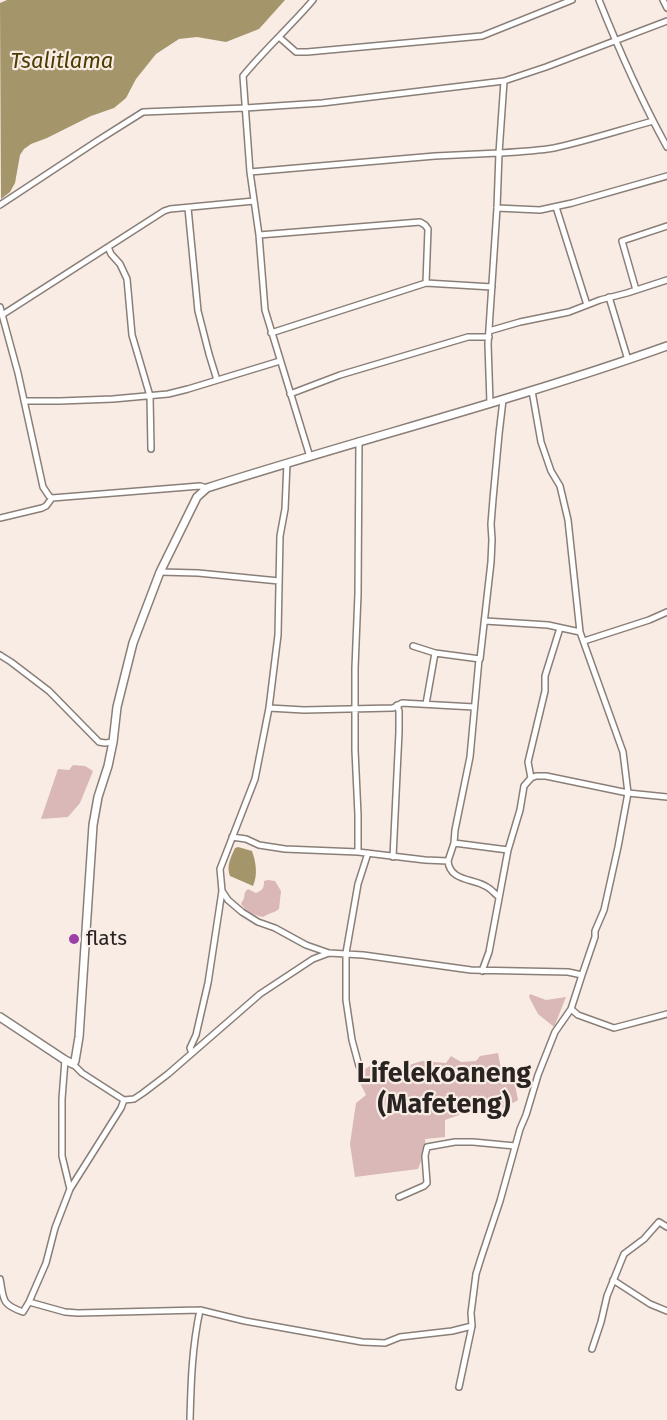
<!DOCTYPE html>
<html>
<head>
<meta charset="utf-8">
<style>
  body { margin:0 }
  canvas { display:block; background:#f8ece4 }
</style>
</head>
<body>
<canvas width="667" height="1420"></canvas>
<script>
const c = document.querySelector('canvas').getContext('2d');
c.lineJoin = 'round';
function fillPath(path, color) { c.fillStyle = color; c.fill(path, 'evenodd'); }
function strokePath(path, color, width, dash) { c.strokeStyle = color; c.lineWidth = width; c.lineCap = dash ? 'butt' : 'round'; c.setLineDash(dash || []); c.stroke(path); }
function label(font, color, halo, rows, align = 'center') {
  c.font = font + ' "Fira Sans",sans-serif'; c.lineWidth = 4.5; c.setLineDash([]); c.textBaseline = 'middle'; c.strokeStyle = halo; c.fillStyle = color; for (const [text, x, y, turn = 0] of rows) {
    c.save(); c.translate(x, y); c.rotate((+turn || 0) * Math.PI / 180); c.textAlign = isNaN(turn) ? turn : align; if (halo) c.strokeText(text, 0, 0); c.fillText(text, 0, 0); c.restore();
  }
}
fillPath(new Path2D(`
  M 73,765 L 85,766 L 93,771 L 80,803 L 68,817 L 41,819 L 58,769 L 69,770 Z
  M 268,880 L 275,881 L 281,891 L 279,909 C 274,913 269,913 263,917 C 254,915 247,912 241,904 L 244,898 L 245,892 L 248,889 L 256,893 C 263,890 264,888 264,881 Z
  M 530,994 L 546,1000 L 566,997 L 554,1027 L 538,1014 L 529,997 Z
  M 498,1053 L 501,1069 L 513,1074 L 518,1100 C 508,1106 491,1113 479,1110 C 472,1109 467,1105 459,1104 L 457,1107 L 461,1109 L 459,1115 L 445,1120 L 445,1137 L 425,1139 L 426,1148 L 418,1169 L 355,1177 L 350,1144 L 356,1103 L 366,1095 L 356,1075 L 373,1064 L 393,1070 L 422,1061 L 446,1063 L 451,1056 L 461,1062 L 476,1061 L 480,1056 Z`), '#d9b8b7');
fillPath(new Path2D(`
  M 7,0 L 285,0 L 259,29 L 226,42 L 197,37 L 179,39 L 156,54 L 136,79 L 126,98 L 114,108 L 91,116 L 47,138 L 31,144 L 24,149 L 20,155 L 15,183 L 10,192 L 1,199 L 0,3 Z
  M 238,847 L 252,851 C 256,862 258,875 253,886 L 230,876 C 226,866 231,857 235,848 Z`), '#a4966a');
const minor = new Path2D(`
  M 599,0 C 619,50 641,100 667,147
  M 663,0 L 667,8
  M 279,37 L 296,52 L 307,52 L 482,36 L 572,0
  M 250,172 L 435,156 L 499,153 L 504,81 L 546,67 L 667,21
  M 0,205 L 97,141 L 143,112 L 245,108 L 322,103 L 504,81
  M 556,207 L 587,305
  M 188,208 L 198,311 L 209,354 L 217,380
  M 497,208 L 540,210 L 572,203 L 667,176
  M 259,235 L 420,222 L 425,225 L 428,229 L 426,283
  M 108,247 L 111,254 L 120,264 L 127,279 L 132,335 L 150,396 L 151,449
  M 636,290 L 622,241 L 667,226
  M 609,297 L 628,360
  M 0,307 L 18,373 L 43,487 L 49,496 L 52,498 L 200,486 L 207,488
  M 2,315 L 164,211 L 170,209 L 254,201
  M 489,331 L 520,322 L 569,312 L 600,300 L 627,293 L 667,280
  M 271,333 L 426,283 L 492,287
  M 532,391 L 541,442 L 551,471 L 560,486 L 568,520 L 580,632 L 623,752 L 628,793 L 618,847 L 604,910 L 595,931 L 595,937 L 582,975
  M 290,394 L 340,375 L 468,337 L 489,337
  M 24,401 L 60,401 L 113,399 L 168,394 L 188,389 L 280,361
  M 490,403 L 488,344 L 497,208 L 499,153 C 517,152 536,151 554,148 C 587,141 620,130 653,121
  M 310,457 L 265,310 L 259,235 L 250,172 L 243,76 C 265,49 291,26 313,0
  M 0,518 L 42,508 L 46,506 L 52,498
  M 160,572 L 198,573 L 279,581
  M 485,621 L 548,625 L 580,632
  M 584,641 L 649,620 L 667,612
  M 413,646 L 435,653 L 480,659 L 491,562 L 492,540 L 491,524 L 493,499 L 499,434 L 503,400
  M 0,655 L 11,662 L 49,691 L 99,742 L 105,743 L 113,742
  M 426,704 L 435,653
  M 269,708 L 304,710 L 393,708 L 402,703 L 474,707
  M 531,778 L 528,762 L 545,691 L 545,676 L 560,628
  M 232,837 L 246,839 L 259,845 L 285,849 L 358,852 L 425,860 L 448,861 C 450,882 474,878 487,887 C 491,889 495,894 499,897
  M 454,843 L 455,830 L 470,757 L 479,659
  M 358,852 L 358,815 L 355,750 L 355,668 L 358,594 L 359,441
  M 393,857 L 399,732 L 399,711 L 397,705
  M 448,861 L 454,843 L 508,850
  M 222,891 L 228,900 L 242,912 L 258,922 L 275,928 L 306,945 L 329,953
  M 482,971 L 489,952 L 508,850 L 520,810 L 524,786 L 531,778 L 536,776 L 546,776 L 628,793 L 667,797
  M 192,1053 L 190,1048 L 196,1035 L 208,983 L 222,891 L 220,869 L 255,779 L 269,708 L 278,635 L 280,536 L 285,509 L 287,463
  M 65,1060 L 62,1099 L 62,1156 L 70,1189
  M 73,1064 L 82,1073 L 124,1100 L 134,1099 L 143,1093 L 168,1074 L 260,994 L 313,959 L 329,953 L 363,955 L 471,970 L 568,972 L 582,975 L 571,1009 L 578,1015 L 614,1028 L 667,1014
  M 359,1066 L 352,1040 L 346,1000 L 346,953 L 358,884 L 368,853
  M 399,1197 L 424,1186 L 427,1183 L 425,1156 L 427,1147 L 455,1142 L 473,1142 L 515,1146
  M 0,1279 C 4,1300 1,1304 23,1312 L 29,1302 L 46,1263 L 55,1228 L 70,1189 L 121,1108 L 124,1100
  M 613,1280 L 650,1304 L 667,1311
  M 29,1302 L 65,1312 L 78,1313 L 200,1310 L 245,1321 L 362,1342 L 385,1343 L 400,1337 L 452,1331 L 472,1326
  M 592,1349 L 601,1322 L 607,1296 L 624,1254 L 644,1239 L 659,1222 L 667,1227
  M 459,1387 L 472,1326 L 471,1313 L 476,1274 L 481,1258 L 500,1201 L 520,1129 L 526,1115 L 538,1075 L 555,1032 L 571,1009
  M 190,1420 C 191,1382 192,1347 200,1310`);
const tertiary = new Path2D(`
  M 0,1017 L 65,1060 L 73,1064 L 75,1061 L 79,1037 L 93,825 L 98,797 L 108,766 L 113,742 L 117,707 L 133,643 L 160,572 L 197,497 L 207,488 C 360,439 516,400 667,346`);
strokePath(minor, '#8a7f78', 8);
strokePath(tertiary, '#8a7f78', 10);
strokePath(minor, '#fff', 5);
strokePath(tertiary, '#fff', 7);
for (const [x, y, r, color] of [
  [74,939,6,"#9c3fa9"]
]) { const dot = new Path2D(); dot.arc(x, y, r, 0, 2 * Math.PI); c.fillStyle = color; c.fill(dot); strokePath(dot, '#f8ece4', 2); }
label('21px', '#292422', '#f8ece4', [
  ["flats",86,939]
], 'left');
label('italic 22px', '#4c3d02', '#f8ece4', [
  ["Tsalitlama",62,62]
]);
label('bold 27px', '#292422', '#f8ece4', [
  ["Lifelekoaneng",444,1074],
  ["(Mafeteng)",444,1105]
]);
</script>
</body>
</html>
